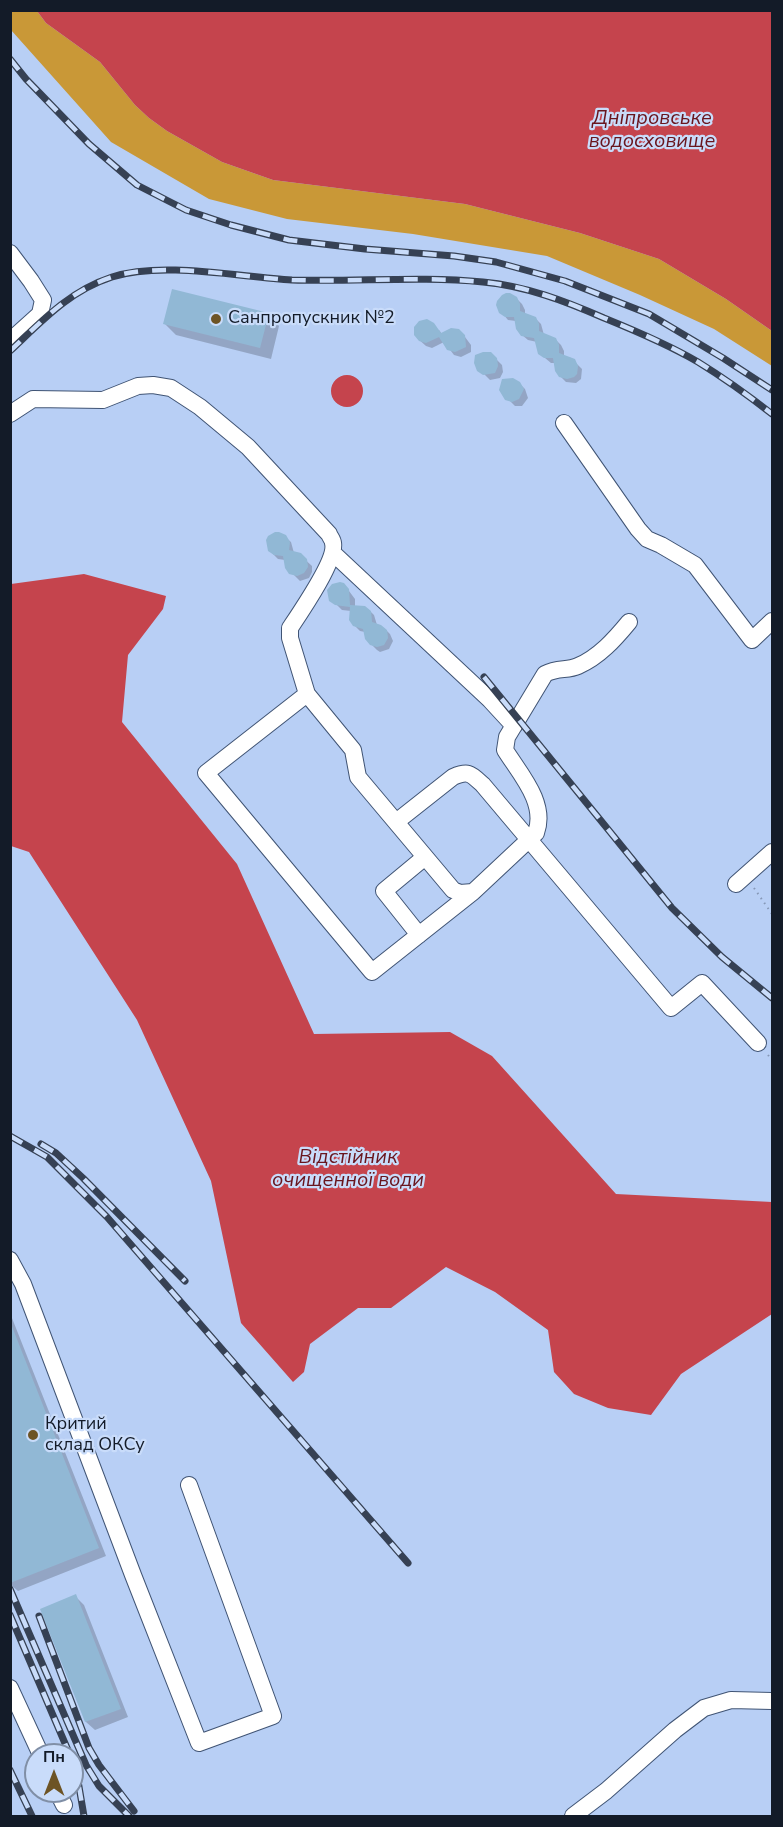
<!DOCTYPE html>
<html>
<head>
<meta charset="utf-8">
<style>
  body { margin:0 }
  #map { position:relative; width:783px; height:1827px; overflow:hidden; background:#b8cff5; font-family:"Nunito Sans",sans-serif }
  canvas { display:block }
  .frame { position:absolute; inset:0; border:12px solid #131b28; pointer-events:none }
  .north { position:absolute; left:24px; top:1743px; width:60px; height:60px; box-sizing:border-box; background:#c9dcfa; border:2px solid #808fa6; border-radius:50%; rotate:0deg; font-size:16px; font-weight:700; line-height:24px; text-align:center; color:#131b28 }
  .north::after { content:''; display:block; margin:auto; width:21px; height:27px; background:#6d5425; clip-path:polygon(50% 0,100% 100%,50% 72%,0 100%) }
</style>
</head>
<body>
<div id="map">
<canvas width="783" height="1827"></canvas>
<div class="frame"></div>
<div class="north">Пн</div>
</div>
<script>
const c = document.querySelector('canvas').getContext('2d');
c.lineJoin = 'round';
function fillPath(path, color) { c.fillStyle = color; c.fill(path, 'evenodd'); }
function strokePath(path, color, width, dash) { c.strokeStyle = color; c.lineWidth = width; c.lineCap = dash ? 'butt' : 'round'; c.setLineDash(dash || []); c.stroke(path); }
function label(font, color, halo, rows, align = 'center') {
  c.font = font + ' "Nunito Sans",sans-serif'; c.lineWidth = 4.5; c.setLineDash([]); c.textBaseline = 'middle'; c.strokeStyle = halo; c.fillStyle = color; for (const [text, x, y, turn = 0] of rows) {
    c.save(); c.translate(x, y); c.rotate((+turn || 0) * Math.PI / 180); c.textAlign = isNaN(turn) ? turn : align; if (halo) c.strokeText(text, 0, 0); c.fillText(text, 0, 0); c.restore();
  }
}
fillPath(new Path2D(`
  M 10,11 L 37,11 L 46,23 L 100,62 L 135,105 L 149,118 L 167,131 L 222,162 L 273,180 L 465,204 L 580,233 L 659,259 L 726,299 L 772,331 L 772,366 L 714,329 L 640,295 L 547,256 L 413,234 L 287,219 L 209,199 L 111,142 L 11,30 Z`), '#c99837');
fillPath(new Path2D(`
  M 37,11 L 772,11 L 772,331 L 726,299 L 659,259 L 580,233 L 465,204 L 273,180 L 222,162 L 167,131 L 149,118 L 135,105 L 100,62 L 46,23 Z
  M331 391a16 16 0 1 1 32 0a16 16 0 1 1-32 0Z
  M 84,574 L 166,596 L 163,609 L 128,655 L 122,722 L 237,864 L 314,1034 L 450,1032 L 492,1056 L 616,1194 L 772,1202 L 772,1314 L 681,1374 L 651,1415 L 608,1408 L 574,1394 L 554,1372 L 548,1330 L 495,1292 L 446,1267 L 391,1308 L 358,1308 L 310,1344 L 304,1372 L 293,1382 L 241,1323 L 211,1181 L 137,1020 L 29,852 L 11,846 L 11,584 Z`), '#c5444d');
fillPath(new Path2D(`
  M 516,298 L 522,304 L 525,310 L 525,315 L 535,318 L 541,324 L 544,335 L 555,339 L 561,345 L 564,351 L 564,356 L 571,358 L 582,369 L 581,379 L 576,383 L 566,382 L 560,376 L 555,363 L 551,363 L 539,353 L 537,342 L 528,340 L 522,335 L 516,321 L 508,320 L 503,314 Z
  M 268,315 L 279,326 L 271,359 L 176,335 L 165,324 Z
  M 439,330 L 442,334 L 462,333 L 471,345 L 471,352 L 461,357 L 454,355 L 444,342 L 432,348 L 426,346 L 417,338 Z
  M 491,354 L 502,365 L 503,372 L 500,378 L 490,380 L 482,372 Z
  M 519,383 L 525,389 L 528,398 L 522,406 L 515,406 L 502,393 Z
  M 285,537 L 291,542 L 294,553 L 300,555 L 312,566 L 312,572 L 309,578 L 300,581 L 286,567 L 285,560 L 278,559 L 272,553 Z
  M 346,587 L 355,599 L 355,606 L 368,609 L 374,615 L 377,625 L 384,628 L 390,634 L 393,641 L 389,649 L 380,652 L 377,650 L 371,644 L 365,632 L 360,631 L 354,625 L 351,611 L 342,610 L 329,597 Z
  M 10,1313 L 106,1556 L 18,1591 L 10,1584 Z
  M 75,1596 L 84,1605 L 128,1717 L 95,1730 L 86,1722 L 42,1609 Z`), '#0003');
fillPath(new Path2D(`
  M 172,289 L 269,313 L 260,348 L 163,324 Z
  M 506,293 L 510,293 L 517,297 L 520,304 L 520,311 L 536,317 L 539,324 L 539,331 L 556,338 L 559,345 L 559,353 L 575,359 L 578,366 L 577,374 L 574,377 L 567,379 L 559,377 L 555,371 L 553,358 L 544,358 L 538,354 L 534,338 L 521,336 L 516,329 L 514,317 L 505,317 L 499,313 L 496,305 L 497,301 L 502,295 Z
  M 427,319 L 434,323 L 441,333 L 451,328 L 459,329 L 465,335 L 466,347 L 455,352 L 447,350 L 439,337 L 426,343 L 419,341 L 414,335 L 414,327 L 419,321 Z
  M 483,352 L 491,352 L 497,358 L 498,366 L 495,373 L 483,375 L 477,371 L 474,363 L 475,355 Z
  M 513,378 L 520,382 L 524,389 L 519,399 L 512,402 L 505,400 L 499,390 L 502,379 Z
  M 275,532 L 279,532 L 286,535 L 290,542 L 289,550 L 301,553 L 307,559 L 308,567 L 304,573 L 297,576 L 289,574 L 285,568 L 283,556 L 274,555 L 268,551 L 266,540 L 268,536 Z
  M 340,582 L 344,583 L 349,589 L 350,605 L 365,606 L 371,611 L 372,622 L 381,625 L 387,630 L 388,638 L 384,645 L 377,647 L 370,645 L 365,639 L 363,629 L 353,626 L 349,620 L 350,607 L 335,605 L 329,601 L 327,590 L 332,584 Z
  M 11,1324 L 99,1548 L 10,1583 L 10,1325 Z
  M 76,1594 L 121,1709 L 85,1722 L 40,1609 Z`), '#91b8d5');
const minor = new Path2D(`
  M 10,253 L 31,281 L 43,300 L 40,314 L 10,341
  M 10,414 L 33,399 L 103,400 L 138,386 L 153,385 L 171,388 L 200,407 L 248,447 L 329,534 C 330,537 333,540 333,543 C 337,559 300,613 290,628 L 290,638 L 307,694 L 353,750 L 358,777 L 453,890 L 460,893 L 473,892 L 536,833 C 547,803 520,774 505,750 L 507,737 L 545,674 C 558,667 567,671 578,666 C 599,657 615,639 629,622
  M 564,423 L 638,529 L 647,539 L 661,545 L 695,565 L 752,640 L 772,621
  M 333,553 L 490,700 L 514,726
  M 307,694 L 206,773 L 372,972 L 473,892
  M 396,822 L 453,777 C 469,770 471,774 483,785 L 671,1008 L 702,983 L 758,1043
  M 736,884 L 772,852
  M 419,935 L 384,891 L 425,857
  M 10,1260 L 23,1284 L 133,1575 L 199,1743 L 273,1716 L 189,1485
  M 10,1688 L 41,1755
  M 57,1791 L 64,1805
  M 573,1816 L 606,1791 L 675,1730 L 704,1708 L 731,1700 L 772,1701`);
strokePath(minor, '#405474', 18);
strokePath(new Path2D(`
  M 754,888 L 772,914
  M 768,1055 L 772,1060`), '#8698b7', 2, [1.5, 4.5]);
strokePath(minor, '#fff', 16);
const rail = new Path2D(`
  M 10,59 L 26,79 L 89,144 L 137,185 L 186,210 L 231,225 L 289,240 L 365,249 L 454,256 L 496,262 L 565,281 L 649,314 L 723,358 L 772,390
  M 10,351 C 42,321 69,291 112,277 C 162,261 239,277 292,280 C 356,282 420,276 483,282 C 526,286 565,301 604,318 C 636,331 669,345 698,362 C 724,378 749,396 772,414
  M 484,677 L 672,908 L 722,957 L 772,998
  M 10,1136 L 47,1157 L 107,1217 L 408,1563
  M 41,1144 L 56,1153 L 83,1178 L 185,1281
  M 10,1589 L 86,1765 L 99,1786 L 129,1816
  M 10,1615 L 70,1755
  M 39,1616 L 89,1748 L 99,1765 L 134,1811
  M 72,1760 L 76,1769 L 84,1816
  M 10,1770 L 32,1816`);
strokePath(rail, '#364154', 7);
strokePath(rail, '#c9dcfa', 4.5, [14]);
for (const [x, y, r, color] of [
  [216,319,6,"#6d5425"],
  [33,1435,6,"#6d5425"]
]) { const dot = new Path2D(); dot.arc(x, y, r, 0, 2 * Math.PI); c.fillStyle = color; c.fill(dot); strokePath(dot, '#c9dcfa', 2); }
label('18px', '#131b28', '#c9dcfa', [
  ["Санпропускник №2",228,319],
  ["Критий",45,1425],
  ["склад ОКСу",45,1446]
], 'left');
label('italic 20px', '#69151e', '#c9dcfa', [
  ["Дніпровське",652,119],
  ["водосховище",652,142],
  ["Відстійник",348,1158],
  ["очищенної води",348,1181]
]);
</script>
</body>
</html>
